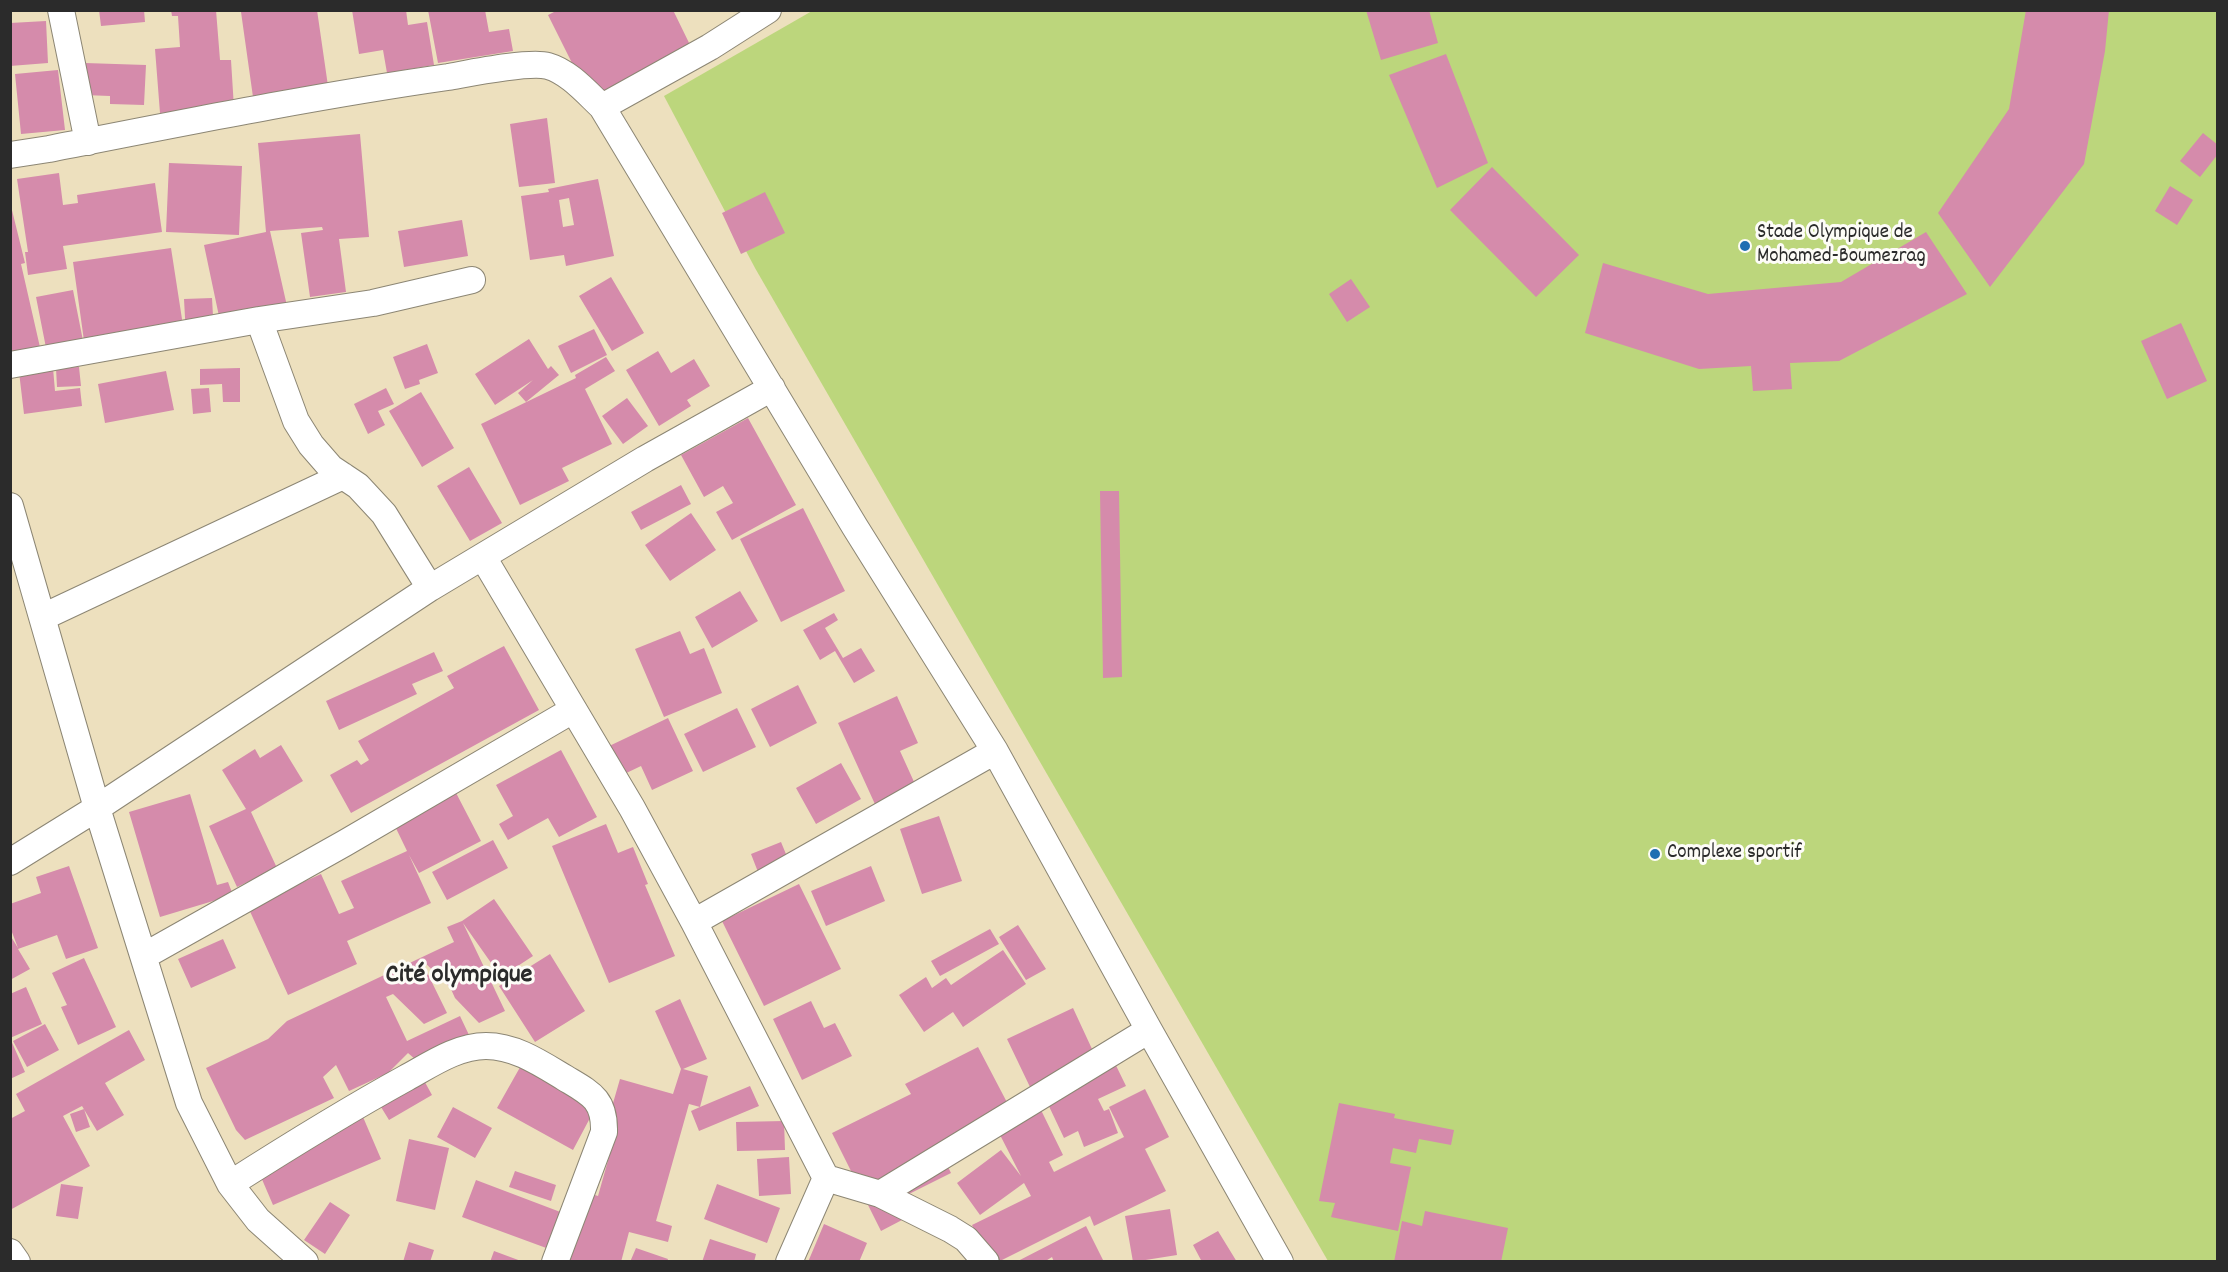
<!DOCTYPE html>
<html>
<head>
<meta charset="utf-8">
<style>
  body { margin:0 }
  #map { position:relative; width:2228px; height:1272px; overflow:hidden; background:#ede0be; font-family:Dekko,sans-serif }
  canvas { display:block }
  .frame { position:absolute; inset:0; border:12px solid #2b2b2b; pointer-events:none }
</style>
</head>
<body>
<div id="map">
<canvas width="2228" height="1272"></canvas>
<div class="frame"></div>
</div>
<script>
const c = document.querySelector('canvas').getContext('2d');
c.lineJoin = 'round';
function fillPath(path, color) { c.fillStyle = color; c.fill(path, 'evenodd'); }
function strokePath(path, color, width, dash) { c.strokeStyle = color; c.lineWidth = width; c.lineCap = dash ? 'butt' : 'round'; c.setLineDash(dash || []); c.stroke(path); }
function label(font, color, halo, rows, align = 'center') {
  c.font = font + ' Dekko,sans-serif'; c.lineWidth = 6; c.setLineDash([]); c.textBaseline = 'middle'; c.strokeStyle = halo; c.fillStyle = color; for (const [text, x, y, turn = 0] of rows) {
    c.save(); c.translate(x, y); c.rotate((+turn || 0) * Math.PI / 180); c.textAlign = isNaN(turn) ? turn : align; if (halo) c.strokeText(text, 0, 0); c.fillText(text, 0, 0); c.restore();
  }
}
fillPath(new Path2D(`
  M 812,11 L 2217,11 L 2217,1261 L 1328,1261 L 755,268 L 664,96 Z`), '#bcd67c');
fillPath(new Path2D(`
  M 99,10 L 144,10 L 145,22 L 101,26 Z
  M 171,10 L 216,10 L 220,60 L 231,60 L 234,108 L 160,113 L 155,49 L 180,47 L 178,16 L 172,16 Z
  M 248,10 L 317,10 L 328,86 L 253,97 L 241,12 Z
  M 352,10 L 406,10 L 408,25 L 427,22 L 434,65 L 387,73 L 383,50 L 359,54 Z
  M 428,10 L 485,10 L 489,32 L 509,29 L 513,51 L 438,63 Z
  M 558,10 L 673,10 L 692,49 L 590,99 L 548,15 Z
  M 1366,10 L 1429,10 L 1438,43 L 1381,60 Z
  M 2026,10 L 2109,10 L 2105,51 L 2084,164 L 1990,287 L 1938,213 L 2009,109 Z
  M 46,21 L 48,63 L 10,66 L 10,23 Z
  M 1446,54 L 1488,163 L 1437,188 L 1389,75 Z
  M 85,63 L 146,65 L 144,105 L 110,104 L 110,96 L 84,95 Z
  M 58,70 L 65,130 L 21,134 L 15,74 Z
  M 547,118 L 555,183 L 519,187 L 510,124 Z
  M 2203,133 L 2218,145 L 2218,154 L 2200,177 L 2180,161 Z
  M 360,134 L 369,237 L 339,239 L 346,292 L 310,297 L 301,233 L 323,230 L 322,227 L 270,231 L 287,306 L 220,321 L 204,245 L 266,232 L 258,143 Z
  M 169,163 L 242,166 L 239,235 L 166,232 Z
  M 1492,167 L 1579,255 L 1536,297 L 1450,210 Z
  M 59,173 L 63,205 L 78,203 L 77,195 L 155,183 L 162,232 L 63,246 L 67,269 L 28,275 L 25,252 L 28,252 L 17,179 Z
  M 598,179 L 614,256 L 566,266 L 564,255 L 530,260 L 521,196 L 549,192 L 548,189 ZM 569,198 L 574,225 L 563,227 L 559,200 Z
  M 2170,186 L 2193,200 L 2177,225 L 2155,211 Z
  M 765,192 L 785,233 L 741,254 L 722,213 Z
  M 10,202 L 25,263 L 21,264 L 42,356 L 15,362 L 10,341 Z
  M 462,220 L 468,256 L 404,267 L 398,231 Z
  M 1926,232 L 1967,294 L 1839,361 L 1790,363 L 1792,389 L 1753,391 L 1751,366 L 1699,369 L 1585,333 L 1603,263 L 1708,294 L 1841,282 Z
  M 171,248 L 184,332 L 86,355 L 73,262 Z
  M 611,277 L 644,333 L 612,351 L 579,296 Z
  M 1351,279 L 1370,307 L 1347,322 L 1329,294 Z
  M 73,290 L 86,356 L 49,363 L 36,297 Z
  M 212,298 L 214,334 L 186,336 L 184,299 Z
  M 2181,323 L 2207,381 L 2167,399 L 2141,341 Z
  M 594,329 L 607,355 L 571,373 L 558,346 Z
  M 529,339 L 548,369 L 551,366 L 559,375 L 526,402 L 518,393 L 533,380 L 495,405 L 475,374 Z
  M 427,344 L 438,373 L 419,380 L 420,384 L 405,389 L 393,357 Z
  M 658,351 L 671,373 L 694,359 L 710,386 L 687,400 L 691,406 L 659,426 L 626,370 Z
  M 606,357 L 615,371 L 585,389 L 612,444 L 562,468 L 569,481 L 520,505 L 481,424 L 576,378 L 575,375 Z
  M 79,367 L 81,386 L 57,387 L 56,368 Z
  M 53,368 L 55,391 L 80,388 L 82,406 L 24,414 L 19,372 Z
  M 240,368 L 240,402 L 223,402 L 222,384 L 200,385 L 200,369 Z
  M 166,371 L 174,410 L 105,423 L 98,384 Z
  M 209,388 L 211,412 L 193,414 L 191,389 Z
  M 386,388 L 394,404 L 378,411 L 385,425 L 368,434 L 354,404 Z
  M 421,392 L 454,448 L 422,467 L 389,411 Z
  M 627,398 L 648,426 L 623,444 L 602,416 Z
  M 748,418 L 796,505 L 732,540 L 716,512 L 733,503 L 723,486 L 704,497 L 681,455 Z
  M 469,467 L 502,523 L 470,541 L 437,486 Z
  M 681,485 L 691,504 L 641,530 L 631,512 Z
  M 1100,491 L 1119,491 L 1122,677 L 1103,678 Z
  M 803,508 L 845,591 L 781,622 L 740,539 Z
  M 691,513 L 716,550 L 670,581 L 645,545 Z
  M 740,591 L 758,621 L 712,648 L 695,617 Z
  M 834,613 L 838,620 L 825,628 L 843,658 L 861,648 L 875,671 L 854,683 L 835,651 L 820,660 L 803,630 Z
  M 680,631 L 690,654 L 704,648 L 722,693 L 664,717 L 635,649 Z
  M 504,646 L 539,710 L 351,813 L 330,775 L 357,760 L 361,765 L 369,760 L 358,741 L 454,688 L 447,676 Z
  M 434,652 L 443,671 L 412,684 L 417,694 L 339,730 L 326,701 Z
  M 798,685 L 817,723 L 770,747 L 751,709 Z
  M 897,696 L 918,743 L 900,751 L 920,795 L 879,813 L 838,723 Z
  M 737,708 L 756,747 L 703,772 L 684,734 Z
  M 668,718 L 693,771 L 652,790 L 641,766 L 618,777 L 605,748 Z
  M 281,745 L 303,781 L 251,812 L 277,868 L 237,887 L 209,826 L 246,809 L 222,770 L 255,749 L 260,758 Z
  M 561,750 L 597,817 L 559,837 L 548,818 L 508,840 L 499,824 L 513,816 L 496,785 Z
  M 841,763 L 861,799 L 816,824 L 796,788 Z
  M 454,789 L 481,841 L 419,873 L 409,855 L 431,903 L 347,941 L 357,964 L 288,995 L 248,907 L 321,874 L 339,914 L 354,908 L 341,881 L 407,851 L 392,820 Z
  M 190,794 L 217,885 L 228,882 L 233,895 L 160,917 L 129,812 Z
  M 939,816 L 962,881 L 922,894 L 900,829 Z
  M 606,824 L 618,853 L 633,847 L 648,884 L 645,885 L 675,956 L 609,983 L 552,846 Z
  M 493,840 L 508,868 L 447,900 L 432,872 Z
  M 781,842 L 788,859 L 758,872 L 751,854 Z
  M 69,866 L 98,948 L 66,959 L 57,935 L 18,949 L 30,969 L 10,980 L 10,935 L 18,948 L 10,927 L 10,904 L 41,893 L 36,877 Z
  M 871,866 L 885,901 L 826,926 L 811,891 Z
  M 799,884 L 841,969 L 764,1006 L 722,921 Z
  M 494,899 L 533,956 L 501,977 L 463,923 L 505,1011 L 479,1023 L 455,998 L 450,987 L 420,958 L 447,1013 L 424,1024 L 393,994 L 386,997 L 407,1041 L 460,1016 L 469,1035 L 416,1060 L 408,1053 L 388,1073 L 349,1091 L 336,1065 L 323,1077 L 334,1098 L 245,1140 L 236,1130 L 206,1068 L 268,1039 L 287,1021 L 454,942 L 447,927 L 462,921 Z
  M 1018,925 L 1046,969 L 1026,980 L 999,937 Z
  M 990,929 L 999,944 L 940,976 L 931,961 Z
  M 223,939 L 236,968 L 191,988 L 178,959 Z
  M 1003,950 L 1026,984 L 963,1027 L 953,1012 L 924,1032 L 899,995 L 926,977 L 932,988 L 946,978 L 951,985 Z
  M 550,954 L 585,1011 L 535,1042 L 499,986 Z
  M 84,958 L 116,1027 L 78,1045 L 61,1007 L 67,1005 L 52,973 Z
  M 26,987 L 42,1024 L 10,1038 L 10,994 Z
  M 680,999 L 707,1059 L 683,1069 L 708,1076 L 700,1107 L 750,1086 L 759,1106 L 699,1131 L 691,1111 L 700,1107 L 689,1104 L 656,1221 L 672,1226 L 668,1242 L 629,1232 L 621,1262 L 562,1262 L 582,1191 L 598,1196 L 609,1157 L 598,1155 L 620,1079 L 673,1094 L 681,1069 L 655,1011 Z
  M 811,1001 L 824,1028 L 835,1023 L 852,1056 L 802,1080 L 773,1019 Z
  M 1073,1008 L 1092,1049 L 1105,1043 L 1126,1086 L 1098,1099 L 1104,1111 L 1109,1109 L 1118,1133 L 1084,1147 L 1078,1131 L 1064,1138 L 1038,1083 L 1030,1087 L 1007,1039 Z
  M 45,1024 L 59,1050 L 27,1067 L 13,1041 Z
  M 129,1030 L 145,1060 L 105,1083 L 124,1115 L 97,1131 L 82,1106 L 63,1116 L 90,1166 L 10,1210 L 10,1119 L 25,1111 L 16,1094 Z
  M 10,1038 L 25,1072 L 10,1079 Z
  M 978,1047 L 1011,1110 L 938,1147 L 951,1173 L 893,1202 L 902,1220 L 881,1231 L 832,1133 L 911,1094 L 905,1084 Z
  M 523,1062 L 598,1103 L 573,1150 L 497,1108 Z
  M 416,1066 L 432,1095 L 389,1120 L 381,1107 L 364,1117 L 355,1101 Z
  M 1145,1089 L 1169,1137 L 1145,1149 L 1166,1191 L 1094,1226 L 1090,1216 L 998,1262 L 990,1262 L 972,1225 L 1031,1196 L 1024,1183 L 980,1215 L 957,1183 L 1001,1150 L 1021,1176 L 998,1131 L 1041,1110 L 1063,1155 L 1049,1162 L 1054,1172 L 1124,1137 L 1109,1107 Z
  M 1339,1103 L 1395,1114 L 1394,1118 L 1454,1130 L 1451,1145 L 1419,1139 L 1416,1153 L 1393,1148 L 1390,1163 L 1411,1167 L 1398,1231 L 1331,1217 L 1335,1203 L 1319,1201 Z
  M 453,1107 L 492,1128 L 475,1158 L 437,1137 Z
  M 84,1109 L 90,1127 L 76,1132 L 70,1114 Z
  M 360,1110 L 381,1159 L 273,1205 L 252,1156 Z
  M 784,1121 L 785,1150 L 737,1151 L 736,1122 Z
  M 409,1139 L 449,1148 L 435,1210 L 396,1201 Z
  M 789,1157 L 791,1194 L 759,1196 L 757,1159 Z
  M 515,1171 L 556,1185 L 551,1201 L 509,1187 Z
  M 476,1180 L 563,1213 L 549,1249 L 462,1217 Z
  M 61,1184 L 83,1187 L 78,1219 L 56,1216 Z
  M 717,1184 L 780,1208 L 767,1243 L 704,1219 Z
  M 330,1202 L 350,1215 L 325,1254 L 304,1240 Z
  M 1170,1209 L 1177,1255 L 1133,1262 L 1125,1216 Z
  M 1425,1211 L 1508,1228 L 1501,1262 L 1394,1262 L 1402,1221 L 1422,1226 Z
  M 824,1224 L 867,1243 L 859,1262 L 808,1262 Z
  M 1086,1226 L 1104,1262 L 1054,1262 L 1052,1257 L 1044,1262 L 1016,1262 Z
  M 1218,1231 L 1237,1262 L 1202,1262 L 1193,1245 Z
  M 710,1239 L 756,1254 L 754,1262 L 702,1262 Z
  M 409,1242 L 434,1250 L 430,1262 L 403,1262 Z
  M 636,1248 L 668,1259 L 667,1262 L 630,1262 Z
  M 494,1251 L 521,1261 L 521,1262 L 490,1262 Z`), '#d58bab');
const minor = new Path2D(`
  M 61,10 L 88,142
  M 602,107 L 710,47 L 768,10
  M 10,155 L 49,149 C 182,123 315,96 448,77 C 471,73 529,61 548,66 C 569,72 586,92 602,107 L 855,527 L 995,751 L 1149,1030 L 1280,1262
  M 259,320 L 296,421 L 311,445 L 331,468 L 358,486 L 384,514 L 430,588
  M 10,365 L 259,320 L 373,303 L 472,280
  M 10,506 L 97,808 L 189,1103 L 230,1184 L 258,1220 L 305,1262
  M 483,557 L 632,808 L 694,922 L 826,1178 L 789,1262
  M 43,617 L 343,476
  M 10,862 L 97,808 L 430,588 L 645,459 L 772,388
  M 694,922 L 995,751
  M 144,956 L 345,843 L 573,710
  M 826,1178 L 880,1194 L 950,1229 L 966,1239 L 986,1262
  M 230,1184 C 288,1147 346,1111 406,1078 C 430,1065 457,1046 486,1046 C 515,1046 540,1063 565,1078 C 590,1093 605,1099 604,1132 L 555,1262
  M 880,1194 L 1149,1030
  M 10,1252 L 17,1262`);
strokePath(minor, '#8c8674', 28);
strokePath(minor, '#fff', 26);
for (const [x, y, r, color] of [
  [1745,246,6,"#1f6fb2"],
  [1655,854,6,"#1f6fb2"]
]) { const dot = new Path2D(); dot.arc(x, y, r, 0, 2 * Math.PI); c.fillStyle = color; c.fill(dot); strokePath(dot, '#fdfcf7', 2); }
label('21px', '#2b2b2b', '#fdfcf7', [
  ["Stade Olympique de",1757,234],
  ["Mohamed-Boumezrag",1757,258],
  ["Complexe sportif",1667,854]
], 'left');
label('bold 27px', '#2b2b2b', '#fdfcf7', [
  ["Cité olympique",459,977]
]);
</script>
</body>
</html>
